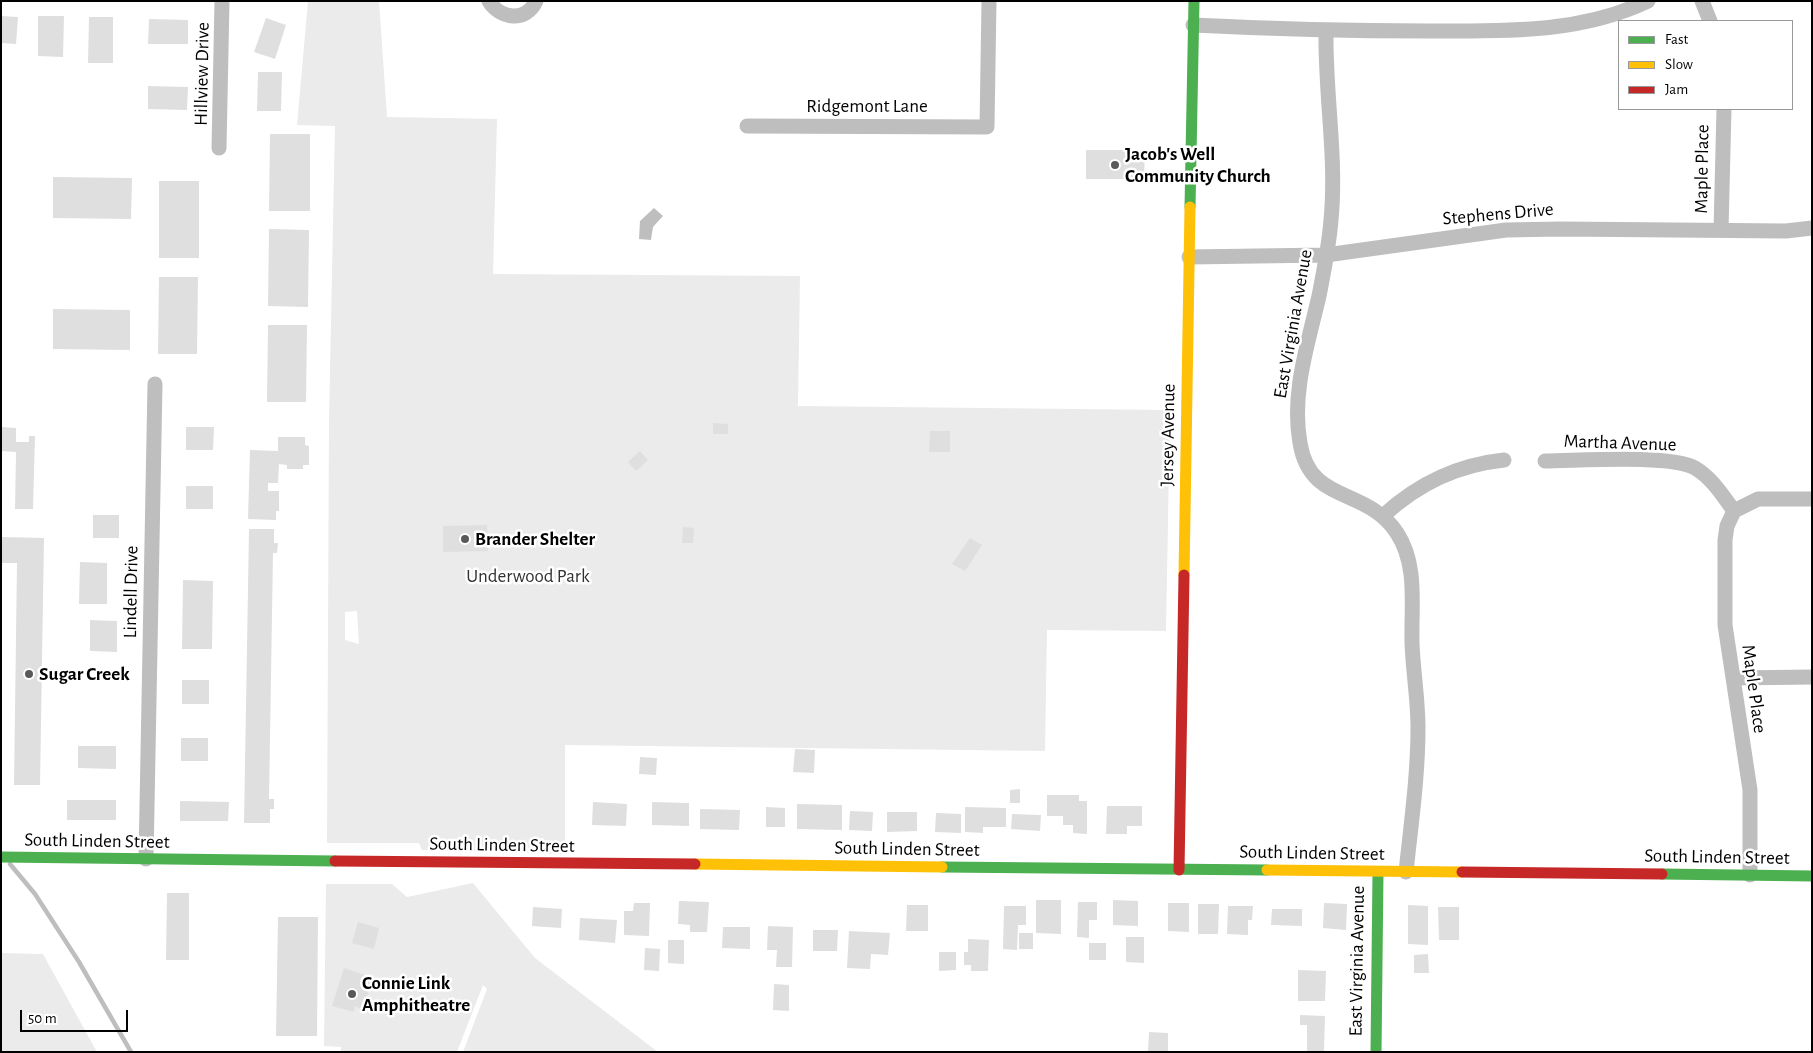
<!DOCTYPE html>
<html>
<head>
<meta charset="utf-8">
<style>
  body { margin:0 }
  #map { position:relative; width:1813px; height:1053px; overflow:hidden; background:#fff; font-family:"Alegreya Sans",sans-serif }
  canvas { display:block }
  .frame { position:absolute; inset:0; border:2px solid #000; pointer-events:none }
  .legend { position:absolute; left:1618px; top:20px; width:175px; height:90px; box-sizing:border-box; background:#fff; border:1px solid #999; margin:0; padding:6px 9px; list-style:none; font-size:15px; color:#000 }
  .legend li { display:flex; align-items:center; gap:10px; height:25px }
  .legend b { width:25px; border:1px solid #999 }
  .scale { position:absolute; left:20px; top:1010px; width:108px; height:22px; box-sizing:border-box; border:2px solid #000; border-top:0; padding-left:6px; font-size:15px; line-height:18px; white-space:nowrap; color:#000; -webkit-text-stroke:4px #fff; paint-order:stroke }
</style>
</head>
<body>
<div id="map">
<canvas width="1813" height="1053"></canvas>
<div class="frame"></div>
<ul class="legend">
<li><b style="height:6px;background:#4caf50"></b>Fast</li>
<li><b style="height:6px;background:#ffc107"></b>Slow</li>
<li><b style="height:6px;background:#c62828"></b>Jam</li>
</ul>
<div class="scale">50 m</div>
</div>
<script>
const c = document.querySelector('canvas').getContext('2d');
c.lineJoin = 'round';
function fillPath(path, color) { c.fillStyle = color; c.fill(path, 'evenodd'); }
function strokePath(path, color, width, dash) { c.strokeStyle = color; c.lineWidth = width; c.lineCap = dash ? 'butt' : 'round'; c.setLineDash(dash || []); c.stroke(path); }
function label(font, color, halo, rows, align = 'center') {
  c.font = font + ' "Alegreya Sans",sans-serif'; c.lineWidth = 5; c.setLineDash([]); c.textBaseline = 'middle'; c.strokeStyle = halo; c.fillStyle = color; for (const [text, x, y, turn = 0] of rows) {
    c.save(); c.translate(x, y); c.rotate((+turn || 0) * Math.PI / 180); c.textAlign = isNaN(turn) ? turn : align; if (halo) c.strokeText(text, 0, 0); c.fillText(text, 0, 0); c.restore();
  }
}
fillPath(new Path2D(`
  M 308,1 L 379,1 L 387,117 L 497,119 L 493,274 L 800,276 L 798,406 L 1170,410 L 1166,631 L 1047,630 L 1045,751 L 565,745 L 565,854 L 422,850 L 419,843 L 327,843 L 329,419 L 335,126 L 297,125 ZM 357,611 L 359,644 L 345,640 L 345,612 Z
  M 473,883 L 535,958 L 658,1052 L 463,1052 L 487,989 L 483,985 L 457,1052 L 341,1052 L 341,1047 L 324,1046 L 326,884 L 392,884 L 407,897 Z
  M 1,953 L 43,954 L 97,1052 L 1,1052 Z`), '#ebebeb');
fillPath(new Path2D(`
  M 654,208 L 663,216 L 653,227 L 651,240 L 639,239 L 640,221 Z`), '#bebebe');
strokePath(new Path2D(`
  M 10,864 L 35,894 L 79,962 L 131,1052`), '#bebebe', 4.5);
fillPath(new Path2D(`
  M 1,16 L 18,17 L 16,44 L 1,43 Z
  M 38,16 L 64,16 L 63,57 L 38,56 Z
  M 89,17 L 113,17 L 113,63 L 88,63 Z
  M 266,18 L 286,25 L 275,59 L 254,52 Z
  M 149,19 L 188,20 L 188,44 L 148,44 Z
  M 258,72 L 282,72 L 281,111 L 257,111 Z
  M 148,86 L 188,87 L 187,110 L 148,109 Z
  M 270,134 L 310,134 L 310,211 L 269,211 Z
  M 1086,150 L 1145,150 L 1144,179 L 1086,179 Z
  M 53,177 L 132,178 L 131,219 L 53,218 Z
  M 159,181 L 199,181 L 199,258 L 159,258 Z
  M 269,229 L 309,230 L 308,307 L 268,306 Z
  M 159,277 L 198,277 L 197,354 L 158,354 Z
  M 53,309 L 130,310 L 130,350 L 53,349 Z
  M 268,325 L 307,325 L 306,402 L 267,402 Z
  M 713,423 L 728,424 L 728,434 L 713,434 Z
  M 1,427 L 16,428 L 16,442 L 29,442 L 29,436 L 35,436 L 33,509 L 15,509 L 16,452 L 1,451 Z
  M 186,427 L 214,427 L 213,450 L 186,450 Z
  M 930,431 L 950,431 L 950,452 L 929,452 Z
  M 278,437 L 305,437 L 305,445 L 309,446 L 309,465 L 303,465 L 303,469 L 287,469 L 287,465 L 279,464 L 278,483 L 268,483 L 268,491 L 279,491 L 279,511 L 276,511 L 276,520 L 248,519 L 250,450 L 278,451 Z
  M 640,451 L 648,460 L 636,471 L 628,462 Z
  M 186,486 L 213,486 L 213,509 L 186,509 Z
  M 93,515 L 119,515 L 119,538 L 93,538 Z
  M 487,525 L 488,551 L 443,552 L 443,526 Z
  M 683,527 L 694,528 L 693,543 L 682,543 Z
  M 249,529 L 274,529 L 274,543 L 278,543 L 277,553 L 273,553 L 269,799 L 274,799 L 274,809 L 270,809 L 270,823 L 244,823 Z
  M 1,537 L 44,538 L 40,785 L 14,785 L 17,563 L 1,563 Z
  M 970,538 L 982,545 L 965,571 L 952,564 Z
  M 80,562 L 107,563 L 107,604 L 79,604 Z
  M 183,580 L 213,581 L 212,649 L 182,649 Z
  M 90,620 L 117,621 L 117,652 L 90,651 Z
  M 182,680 L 209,680 L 209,704 L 182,704 Z
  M 181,738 L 208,738 L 208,761 L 181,761 Z
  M 78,746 L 116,746 L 116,769 L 78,768 Z
  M 795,749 L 815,750 L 814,773 L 793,772 Z
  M 640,757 L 657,758 L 656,775 L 639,774 Z
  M 1020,789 L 1020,803 L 1010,803 L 1010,790 Z
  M 1047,795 L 1079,795 L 1079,801 L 1087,801 L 1087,834 L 1073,833 L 1073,825 L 1063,825 L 1063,816 L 1047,816 Z
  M 67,800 L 116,800 L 116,820 L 67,820 Z
  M 180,801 L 229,802 L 228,821 L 180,821 Z
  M 593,802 L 627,804 L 626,826 L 592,825 Z
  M 652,802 L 689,803 L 689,826 L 652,825 Z
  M 797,804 L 842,805 L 842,830 L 797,829 Z
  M 1107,806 L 1142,806 L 1142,826 L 1127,826 L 1127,834 L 1106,834 Z
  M 766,807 L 785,808 L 785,827 L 766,827 Z
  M 965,807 L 1006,808 L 1006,827 L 983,827 L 983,833 L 965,832 Z
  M 700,809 L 740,810 L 739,830 L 700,829 Z
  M 850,811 L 873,812 L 872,831 L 849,830 Z
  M 887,812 L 917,812 L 917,831 L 887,832 Z
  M 936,813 L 961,814 L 961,833 L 935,832 Z
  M 1012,814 L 1041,815 L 1040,831 L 1011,829 Z
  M 167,893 L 189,893 L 189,960 L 166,960 Z
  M 1036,900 L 1061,900 L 1061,934 L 1036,933 Z
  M 1113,900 L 1138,901 L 1138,926 L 1113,925 Z
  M 679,901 L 709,902 L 707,932 L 690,932 L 690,925 L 678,924 Z
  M 1078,902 L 1097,902 L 1097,920 L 1089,920 L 1089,938 L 1077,937 Z
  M 634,903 L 650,903 L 649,936 L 624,935 L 624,911 L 633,911 Z
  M 1168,903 L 1189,903 L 1189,932 L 1168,931 Z
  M 1324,903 L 1347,904 L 1346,930 L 1323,928 Z
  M 1198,904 L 1219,904 L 1218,934 L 1198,934 Z
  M 907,905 L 928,905 L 928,931 L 906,931 Z
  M 1408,905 L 1428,906 L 1428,945 L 1408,944 Z
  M 1004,906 L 1026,906 L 1026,925 L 1018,925 L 1017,950 L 1003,949 Z
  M 1228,906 L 1253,906 L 1252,920 L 1248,920 L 1248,935 L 1227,934 Z
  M 533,907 L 562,909 L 561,928 L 532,926 Z
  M 1438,907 L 1459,907 L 1459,940 L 1439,940 Z
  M 1272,909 L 1302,909 L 1302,926 L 1271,925 Z
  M 278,917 L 318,917 L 317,1036 L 276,1036 Z
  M 580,918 L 617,920 L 615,943 L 579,940 Z
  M 358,922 L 379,928 L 374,949 L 352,943 Z
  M 768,926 L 793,927 L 792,967 L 776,967 L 777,950 L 767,950 Z
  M 723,927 L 750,927 L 750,949 L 722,948 Z
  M 813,930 L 838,930 L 837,951 L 813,951 Z
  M 849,931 L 890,933 L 888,955 L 871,954 L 870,969 L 847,968 Z
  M 1019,933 L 1033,933 L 1033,949 L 1019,949 Z
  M 1126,937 L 1144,937 L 1144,963 L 1126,962 Z
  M 968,939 L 989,940 L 988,971 L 971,971 L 971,965 L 964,965 L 964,952 L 968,952 Z
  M 668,940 L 684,940 L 684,964 L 668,963 Z
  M 1089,943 L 1106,943 L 1106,960 L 1089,960 Z
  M 645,948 L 660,949 L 659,971 L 644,970 Z
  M 939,952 L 956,952 L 956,970 L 939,971 Z
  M 1428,954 L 1429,973 L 1414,973 L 1414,955 Z
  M 344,968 L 365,975 L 363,980 L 371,982 L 363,1010 L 355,1006 L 354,1012 L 332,1006 Z
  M 1298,970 L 1326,971 L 1325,1001 L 1298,1001 Z
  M 774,984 L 789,985 L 789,1011 L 773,1010 Z
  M 1300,1015 L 1325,1016 L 1324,1052 L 1307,1052 L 1307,1025 L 1300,1025 Z
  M 1149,1032 L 1168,1033 L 1168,1052 L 1148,1052 Z`), '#dfdfdf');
strokePath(new Path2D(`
  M 489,1 C 500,19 526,23 536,1
  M 1702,1 L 1710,21
  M 1193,25 C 1272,29 1350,31 1429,31 C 1503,31 1579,34 1648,1
  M 1326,31 C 1325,95 1337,157 1331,220 C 1329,245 1324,271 1319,296 C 1308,344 1291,393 1300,443 C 1310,505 1366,486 1397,533 C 1418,565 1411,606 1412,643 C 1413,671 1418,699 1418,728 C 1418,776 1411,824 1406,872
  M 747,126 L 987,127 L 989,1
  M 219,148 L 222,1
  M 1721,230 L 1724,109
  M 1189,257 L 1326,255 L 1506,230 L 1561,229 L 1786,231 L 1812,228
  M 1545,461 C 1577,461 1670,454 1695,468 C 1712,478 1723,496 1734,511
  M 1734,511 L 1727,526 L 1725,540 L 1725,625 L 1750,790 L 1750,875
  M 1734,511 L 1758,499 L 1812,499
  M 1384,515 C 1419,483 1457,465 1504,460
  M 1733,678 L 1812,677
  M 146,859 L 155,384`), '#bebebe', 15);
strokePath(new Path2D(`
  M 1190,207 L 1194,1
  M 1,857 L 335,861
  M 942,867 L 1267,870
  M 1662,874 L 1812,876
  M 1376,1052 L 1378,872`), '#4caf50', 11);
strokePath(new Path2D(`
  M 1184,575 L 1190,207
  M 695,864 L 942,867
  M 1267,870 L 1462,872`), '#ffc107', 11);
strokePath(new Path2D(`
  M 335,861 L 695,864
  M 1179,870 L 1184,575
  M 1462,872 L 1662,874`), '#c62828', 11);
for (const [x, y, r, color] of [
  [1115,165,5,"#595959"],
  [465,539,5,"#595959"],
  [29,674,5,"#595959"],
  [352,994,5,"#595959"]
]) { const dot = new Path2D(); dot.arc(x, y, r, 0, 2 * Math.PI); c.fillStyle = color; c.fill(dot); strokePath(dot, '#fff', 2); }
label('19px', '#000', '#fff', [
  ["Hillview Drive",202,74,-89],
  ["Ridgemont Lane",867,106],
  ["Maple Place",1702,169,-89],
  ["Stephens Drive",1498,214,-5],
  ["East Virginia Avenue",1293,324,-80],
  ["Jersey Avenue",1168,435,-89],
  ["Martha Avenue",1620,443,2],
  ["Lindell Drive",131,592,-89],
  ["Maple Place",1754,689,82],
  ["South Linden Street",97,841,1],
  ["South Linden Street",502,845,1],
  ["South Linden Street",907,849,1],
  ["South Linden Street",1312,853,1],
  ["South Linden Street",1717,857,1],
  ["East Virginia Avenue",1357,961,-89]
]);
label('bold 19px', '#000', '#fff', [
  ["Jacob's Well",1125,154],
  ["Community Church",1125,176],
  ["Brander Shelter",475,539],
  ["Sugar Creek",39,674],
  ["Connie Link",362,983],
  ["Amphitheatre",362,1005]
], 'left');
label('19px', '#323232', '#fff', [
  ["Underwood Park",528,576]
]);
</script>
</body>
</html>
